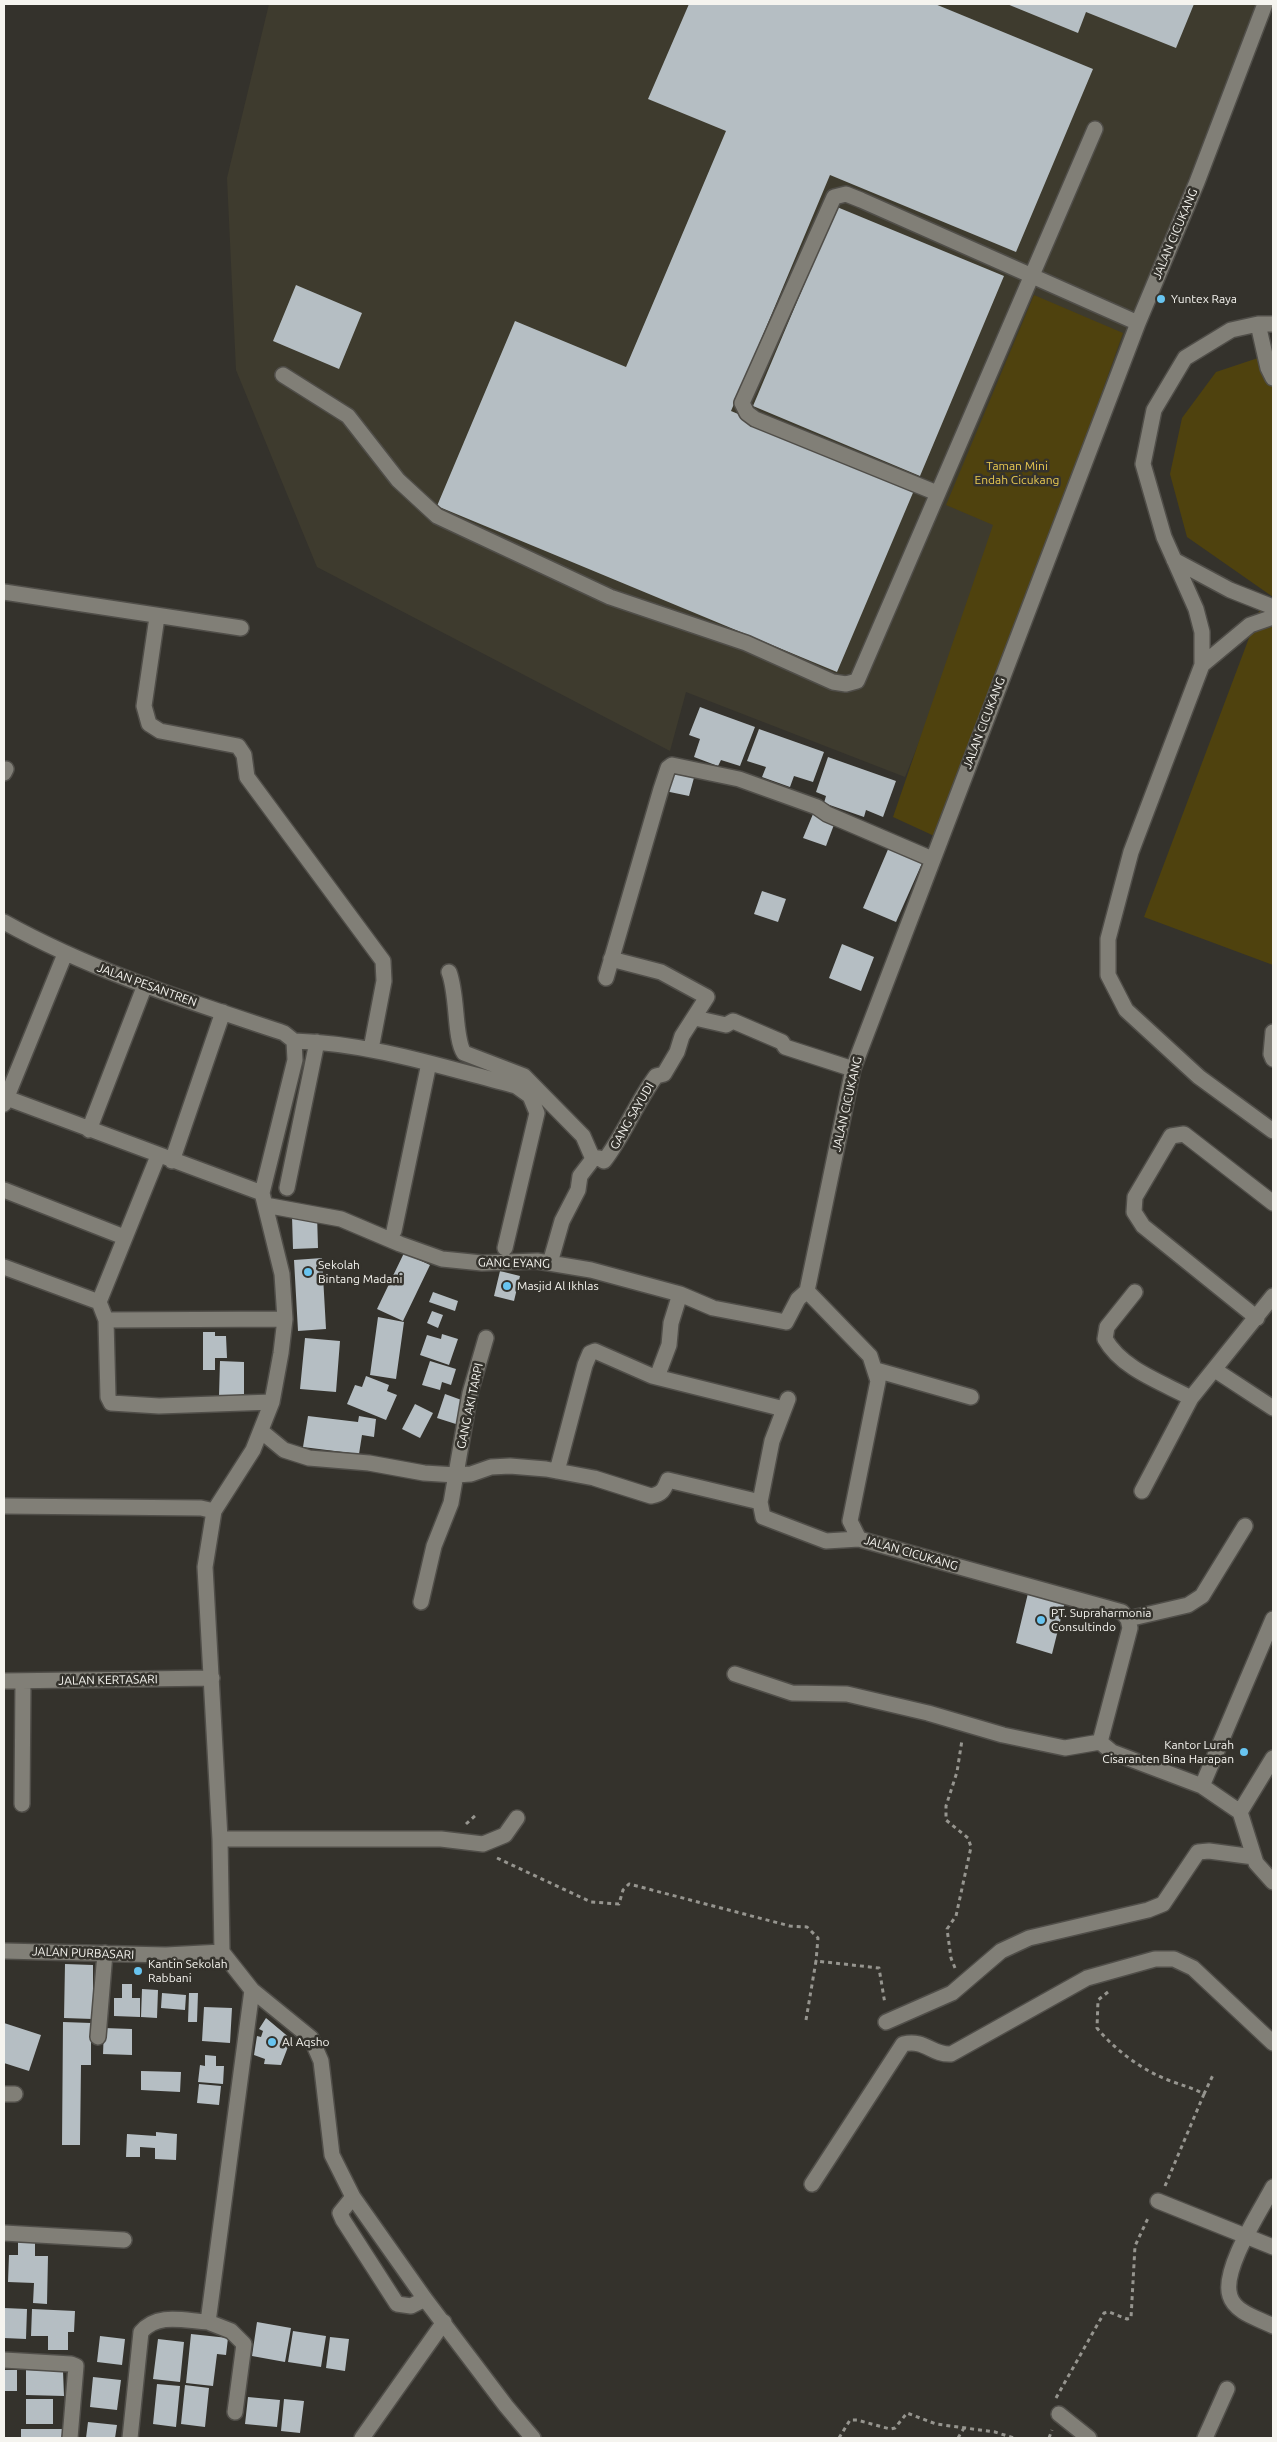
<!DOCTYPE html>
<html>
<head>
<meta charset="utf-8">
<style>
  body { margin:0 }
  #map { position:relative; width:1277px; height:2442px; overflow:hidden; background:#34322c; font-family:Ubuntu,sans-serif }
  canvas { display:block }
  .frame { position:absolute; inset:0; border:5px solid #f5f4ef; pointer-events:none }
</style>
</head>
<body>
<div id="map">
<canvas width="1277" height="2442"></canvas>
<div class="frame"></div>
</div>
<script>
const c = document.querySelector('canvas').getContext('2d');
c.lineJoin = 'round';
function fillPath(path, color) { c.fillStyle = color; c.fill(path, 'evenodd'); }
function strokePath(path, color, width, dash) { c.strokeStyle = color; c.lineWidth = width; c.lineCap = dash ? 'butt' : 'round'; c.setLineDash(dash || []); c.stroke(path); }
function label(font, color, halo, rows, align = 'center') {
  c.font = font + ' Ubuntu,sans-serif'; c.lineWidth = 5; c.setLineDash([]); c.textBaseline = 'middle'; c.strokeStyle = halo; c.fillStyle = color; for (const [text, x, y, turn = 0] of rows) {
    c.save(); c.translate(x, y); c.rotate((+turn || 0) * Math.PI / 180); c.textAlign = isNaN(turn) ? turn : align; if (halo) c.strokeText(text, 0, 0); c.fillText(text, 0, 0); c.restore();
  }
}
fillPath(new Path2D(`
  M 269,4 L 1258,4 L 989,683 L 949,668 L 905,777 L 686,692 L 670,751 L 317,567 L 236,370 L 227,178 Z`), '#3e3b2e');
fillPath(new Path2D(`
  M 1034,295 L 1123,333 L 943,840 L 893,817 L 993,525 L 946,505 Z
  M 1273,353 L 1273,597 L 1187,537 L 1170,474 L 1182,418 L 1216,372 Z
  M 1261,606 L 1273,610 L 1273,965 L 1144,917 Z`), '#4f420e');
fillPath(new Path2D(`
  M 689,4 L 935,4 L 1093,69 L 1016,252 L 830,175 L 731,411 L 915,488 L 837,672 L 437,506 L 515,321 L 626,367 L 726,131 L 648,99 Z
  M 1007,4 L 1194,4 L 1176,48 L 1086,12 L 1078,33 Z
  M 837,207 L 1004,276 L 920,476 L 753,406 Z
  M 296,285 L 362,313 L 339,369 L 273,341 Z
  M 700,707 L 755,727 L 740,766 L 721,760 L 718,766 L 694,757 L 700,739 L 689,735 Z
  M 759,729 L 824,752 L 813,782 L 794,776 L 790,787 L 762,777 L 766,767 L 747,761 Z
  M 828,757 L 896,781 L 883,817 L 866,810 L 864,817 L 824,803 L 826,796 L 816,792 Z
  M 672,768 L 695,774 L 689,796 L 665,791 Z
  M 813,814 L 835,822 L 826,846 L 803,838 Z
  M 889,847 L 923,861 L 896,922 L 863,908 Z
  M 762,891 L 786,899 L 778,922 L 754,914 Z
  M 842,944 L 874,957 L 861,991 L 829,978 Z
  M 317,1214 L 318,1248 L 293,1249 L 292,1216 Z
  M 404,1253 L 430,1265 L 403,1321 L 377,1309 Z
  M 322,1258 L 326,1329 L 298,1331 L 294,1260 Z
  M 500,1271 L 520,1276 L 514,1301 L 494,1296 Z
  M 433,1292 L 458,1301 L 455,1311 L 429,1302 Z
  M 432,1311 L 443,1315 L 438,1328 L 427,1323 Z
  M 378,1317 L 404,1322 L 396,1379 L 370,1375 Z
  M 203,1332 L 215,1332 L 215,1336 L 226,1336 L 227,1358 L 215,1358 L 215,1370 L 203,1370 Z
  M 442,1334 L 458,1339 L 449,1365 L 420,1355 L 427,1335 L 441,1339 Z
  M 305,1338 L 340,1341 L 336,1392 L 300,1389 Z
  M 220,1361 L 244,1362 L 244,1396 L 219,1396 Z
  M 430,1361 L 456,1369 L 451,1385 L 442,1382 L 440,1390 L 422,1385 Z
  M 366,1376 L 389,1385 L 387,1391 L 397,1395 L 386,1420 L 347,1404 L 355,1385 L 362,1387 Z
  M 445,1394 L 467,1402 L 459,1425 L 437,1418 Z
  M 415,1404 L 433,1413 L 420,1438 L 402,1429 Z
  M 308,1416 L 358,1422 L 359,1416 L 376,1419 L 374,1437 L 362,1435 L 359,1454 L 303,1447 Z
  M 1029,1589 L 1066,1598 L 1052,1654 L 1016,1643 Z
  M 65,1964 L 93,1965 L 93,2019 L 64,2018 Z
  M 122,1984 L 132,1984 L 132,1998 L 140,1998 L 140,2017 L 114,2016 L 114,1998 L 122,1998 Z
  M 142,1989 L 158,1990 L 157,2018 L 141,2017 Z
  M 162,1993 L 186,1995 L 185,2010 L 161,2008 Z
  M 189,1993 L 198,1993 L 197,2022 L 188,2022 Z
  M 204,2007 L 232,2008 L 230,2043 L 202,2041 Z
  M 266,2018 L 291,2039 L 281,2065 L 264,2064 L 265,2059 L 254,2055 L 257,2036 L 261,2037 L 263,2031 L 259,2029 Z
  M 63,2022 L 91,2023 L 91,2065 L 81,2065 L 80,2145 L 62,2145 Z
  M 4,2023 L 41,2035 L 29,2071 L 4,2063 Z
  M 104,2028 L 132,2029 L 132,2055 L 103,2054 Z
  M 205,2055 L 216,2056 L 216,2066 L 224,2066 L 223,2084 L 198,2082 L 200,2065 L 205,2066 Z
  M 141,2071 L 181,2072 L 180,2092 L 141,2090 Z
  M 199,2084 L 221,2086 L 219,2105 L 197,2103 Z
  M 156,2132 L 177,2134 L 176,2160 L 155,2159 L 155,2148 L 140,2147 L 140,2157 L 126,2157 L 127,2134 L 156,2136 Z
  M 18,2242 L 35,2243 L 35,2256 L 48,2256 L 47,2304 L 33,2303 L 34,2283 L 8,2282 L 9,2255 L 18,2255 Z
  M 4,2308 L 27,2309 L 26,2339 L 4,2338 Z
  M 32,2309 L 75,2311 L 74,2332 L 68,2332 L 68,2350 L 48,2350 L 48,2336 L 31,2336 Z
  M 257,2322 L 291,2328 L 285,2362 L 252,2356 Z
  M 293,2331 L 326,2336 L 321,2367 L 288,2362 Z
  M 191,2334 L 228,2338 L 226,2355 L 217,2354 L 213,2386 L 186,2383 Z
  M 100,2336 L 125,2339 L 122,2365 L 97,2362 Z
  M 330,2337 L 349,2339 L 345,2371 L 326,2368 Z
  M 158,2339 L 184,2342 L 180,2382 L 153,2379 Z
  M 4,2370 L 17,2370 L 17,2391 L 4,2391 Z
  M 26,2370 L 63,2371 L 64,2396 L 26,2395 Z
  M 93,2377 L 121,2380 L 117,2410 L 90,2407 Z
  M 157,2384 L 180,2386 L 176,2427 L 153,2424 Z
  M 185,2385 L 209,2388 L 205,2427 L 181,2424 Z
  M 248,2397 L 280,2400 L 277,2427 L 245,2424 Z
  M 26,2399 L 53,2399 L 53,2424 L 26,2424 Z
  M 284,2399 L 304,2401 L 300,2433 L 281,2431 Z
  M 88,2422 L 117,2425 L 115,2438 L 86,2438 Z
  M 21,2429 L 62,2429 L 62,2438 L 21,2438 Z`), '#b5bec3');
const minor = new Path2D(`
  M 1265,4 L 1197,182 L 1138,323 L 853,1069 L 807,1291 L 870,1356 L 878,1381 L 850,1521 L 859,1539 L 1122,1612 L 1128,1619 L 1130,1628 L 1100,1742 L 1112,1752 L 1202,1786 L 1240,1812 L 1256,1863 L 1273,1882
  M 1258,324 L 1268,368 L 1273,378
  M 1273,324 L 1258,324 L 1231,330 L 1185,358 L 1154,410 L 1143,464 L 1164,537 L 1196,609 L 1202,632 L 1202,665 L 1131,852 L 1108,939 L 1108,975 L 1126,1010 L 1199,1077 L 1273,1131
  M 283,375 L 348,416 L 398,480 L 437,516 L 610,597 L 746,643 L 833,682 L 846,684 L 857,681 L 1095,129
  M 937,493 L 755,419 L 747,413 L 742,403 L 834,197 L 846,194 L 861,200 L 1138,323
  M 1174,560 L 1230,590 L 1273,607
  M 4,592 L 241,628
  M 157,617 L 144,706 L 149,724 L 160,731 L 238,746 L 244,755 L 247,777 L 383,961 L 384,981 L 371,1049
  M 1202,665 L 1250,625 L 1273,617
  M 4,773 L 6,769
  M 4,922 C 92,971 188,1001 284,1033 L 294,1041
  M 449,972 C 458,995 454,1038 464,1053 L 524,1076 L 583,1136 L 593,1159
  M 606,978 L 661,789 L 668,768 L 672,765 L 739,779 L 817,807 L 827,814 L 932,859
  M 695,1018 L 726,1025 L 733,1021 L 782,1042 L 785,1047 L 853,1069
  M 1273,1032 L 1271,1054 L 1273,1059
  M 294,1041 L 295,1060 L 262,1193 L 282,1274 L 285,1319 L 281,1353 L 272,1402 L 253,1450 L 214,1511 L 205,1567 L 220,1839 L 222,1952 L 252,1990 L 311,2038 L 321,2061 L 332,2155 L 353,2197 L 425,2299 L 506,2406 L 533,2438
  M 294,1041 C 370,1043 442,1067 516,1086 L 530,1096 L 537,1113 L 505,1248
  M 4,1097 L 262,1193
  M 4,1104 L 65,954
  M 89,1130 L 145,985
  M 158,1156 L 99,1302 L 106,1320 L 108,1397 L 111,1403 L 159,1406 L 272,1402
  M 172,1161 L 223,1012
  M 287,1188 L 317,1042
  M 4,1190 L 124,1237
  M 265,1205 L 341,1219 L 400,1244 L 442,1259 L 482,1263 L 537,1261 L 591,1270 L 680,1294 L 713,1308 L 786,1322 L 798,1299 L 807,1291
  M 394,1231 L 429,1063
  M 550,1263 L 562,1221 L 578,1190 L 580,1176 L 593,1159 L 599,1158 L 604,1161 C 624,1135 636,1103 656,1076 L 664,1074 L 677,1052 L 682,1036 L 707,997 L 661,972 L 611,959
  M 4,1267 L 99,1302
  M 1135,1292 L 1107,1327 L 1105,1339 C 1122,1369 1161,1382 1191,1398
  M 1257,1318 L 1143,1226 L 1134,1212 L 1135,1197 L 1171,1136 L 1184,1134 L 1273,1203
  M 106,1320 L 285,1319
  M 876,1370 L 971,1397
  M 1215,1370 L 1273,1408
  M 657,1377 L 669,1345 L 671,1323 L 680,1294
  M 261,1431 L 284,1450 L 309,1458 L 369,1463 L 424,1473 L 456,1475 L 471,1474 L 491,1467 L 510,1466 L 546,1469 L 594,1478 L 651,1496 C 662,1494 664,1490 668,1480 L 760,1502 L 763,1517 L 826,1541 L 859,1539
  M 557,1471 L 585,1365 L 590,1353 L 595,1351 L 652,1376 L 784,1409
  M 1142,1491 L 1191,1398 L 1273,1296
  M 760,1502 L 772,1441 L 788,1399
  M 4,1506 L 201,1508 L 214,1511
  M 421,1602 L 434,1546 L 451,1503 L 470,1393 L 486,1338
  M 1128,1619 L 1188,1605 L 1202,1596 L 1245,1526
  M 735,1674 L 792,1693 L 847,1694 L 928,1713 L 1003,1735 L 1065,1748 L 1100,1742
  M 4,1681 L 212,1678
  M 1202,1786 L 1273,1619
  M 22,1804 L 23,1681
  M 1240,1812 L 1273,1758
  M 220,1839 L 441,1839 L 483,1844 L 505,1835 L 517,1818
  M 4,1951 L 166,1955 L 222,1952
  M 886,2022 L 952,1993 L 1001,1951 L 1029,1938 L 1148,1910 L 1163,1904 L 1198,1852 L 1209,1851 L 1254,1857
  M 98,2037 L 105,1953
  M 4,2094 L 15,2094
  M 812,2184 L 903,2044 C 926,2039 931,2055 951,2054 L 1087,1978 L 1155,1959 L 1174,1959 L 1193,1968 L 1273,2043
  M 1273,2187 C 1261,2210 1221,2270 1230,2296 C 1235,2313 1260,2319 1273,2326
  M 353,2197 L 340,2213 L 343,2220 L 397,2304 L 411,2306 L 425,2299
  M 1158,2201 L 1273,2247
  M 4,2233 L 124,2240
  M 4,2360 L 71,2364 L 76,2366 L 70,2438
  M 235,2412 L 244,2344 L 231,2331 L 208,2322 L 252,1990
  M 1059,2414 L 1089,2438
  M 130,2438 L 141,2332 C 158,2312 185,2321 208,2322
  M 362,2438 L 444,2322
  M 1205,2438 L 1227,2389`);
strokePath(minor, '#504e49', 18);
strokePath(new Path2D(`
  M 466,1824 L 476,1815
  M 497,1858 L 591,1902 L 619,1904 L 623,1890 L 629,1884 L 790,1926 L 807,1927 L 818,1938 L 816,1961
  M 955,1968 L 951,1958 L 947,1929 L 956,1916 L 971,1847 L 968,1838 L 946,1820 L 946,1806 L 957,1772 L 962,1740
  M 1108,1992 L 1098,2000 L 1097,2028 C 1115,2050 1142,2070 1168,2080 C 1181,2085 1193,2088 1204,2094 L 1213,2075
  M 806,2020 L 816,1961 L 879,1968 L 885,2004
  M 1165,2186 L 1204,2094
  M 1056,2398 L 1104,2313 L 1109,2312 L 1127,2319 L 1131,2318 L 1135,2246 L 1149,2216
  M 839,2438 L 850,2420 L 857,2420 L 890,2429 L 895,2428 L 907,2413 L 936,2424 L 995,2432 L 1014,2438
  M 958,2438 L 964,2428
  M 1049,2438 L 1052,2430`), '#96958f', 3, [4, 4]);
strokePath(minor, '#817f77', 15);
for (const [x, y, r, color] of [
  [1161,299,5,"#68c4f0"],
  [308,1272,5,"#68c4f0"],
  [507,1286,5,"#68c4f0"],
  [1041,1620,5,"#68c4f0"],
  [1244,1752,5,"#68c4f0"],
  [138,1971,5,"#68c4f0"],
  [272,2042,5,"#68c4f0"]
]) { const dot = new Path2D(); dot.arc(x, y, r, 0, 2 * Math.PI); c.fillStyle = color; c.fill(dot); strokePath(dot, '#34322c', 2); }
label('12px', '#f5f4ef', '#34322c', [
  ["JALAN CICUKANG",1175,234,-67],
  ["JALAN CICUKANG",984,723,-69],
  ["JALAN PESANTREN",147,985,20],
  ["JALAN CICUKANG",847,1104,-77],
  ["GANG SAYUDI",632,1116,-60],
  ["GANG EYANG",514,1263,1],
  ["GANG AKI TARPI",470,1406,-78],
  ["JALAN CICUKANG",911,1553,16],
  ["JALAN KERTASARI",108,1680,-1],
  ["JALAN PURBASARI",83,1953,2]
]);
label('12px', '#f5f4ef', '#34322c', [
  ["Yuntex Raya",1171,299],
  ["Sekolah",318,1265],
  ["Bintang Madani",318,1279],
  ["Masjid Al Ikhlas",517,1286],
  ["PT. Supraharmonia",1051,1613],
  ["Consultindo",1051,1627],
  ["Kantor Lurah",1234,1745,"right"],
  ["Cisaranten Bina Harapan",1234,1759,"right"],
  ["Kantin Sekolah",148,1964],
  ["Rabbani",148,1978],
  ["Al Aqsho",282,2042]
], 'left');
label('12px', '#eaca51', '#34322c', [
  ["Taman Mini",1017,466],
  ["Endah Cicukang",1017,480]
]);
</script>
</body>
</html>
